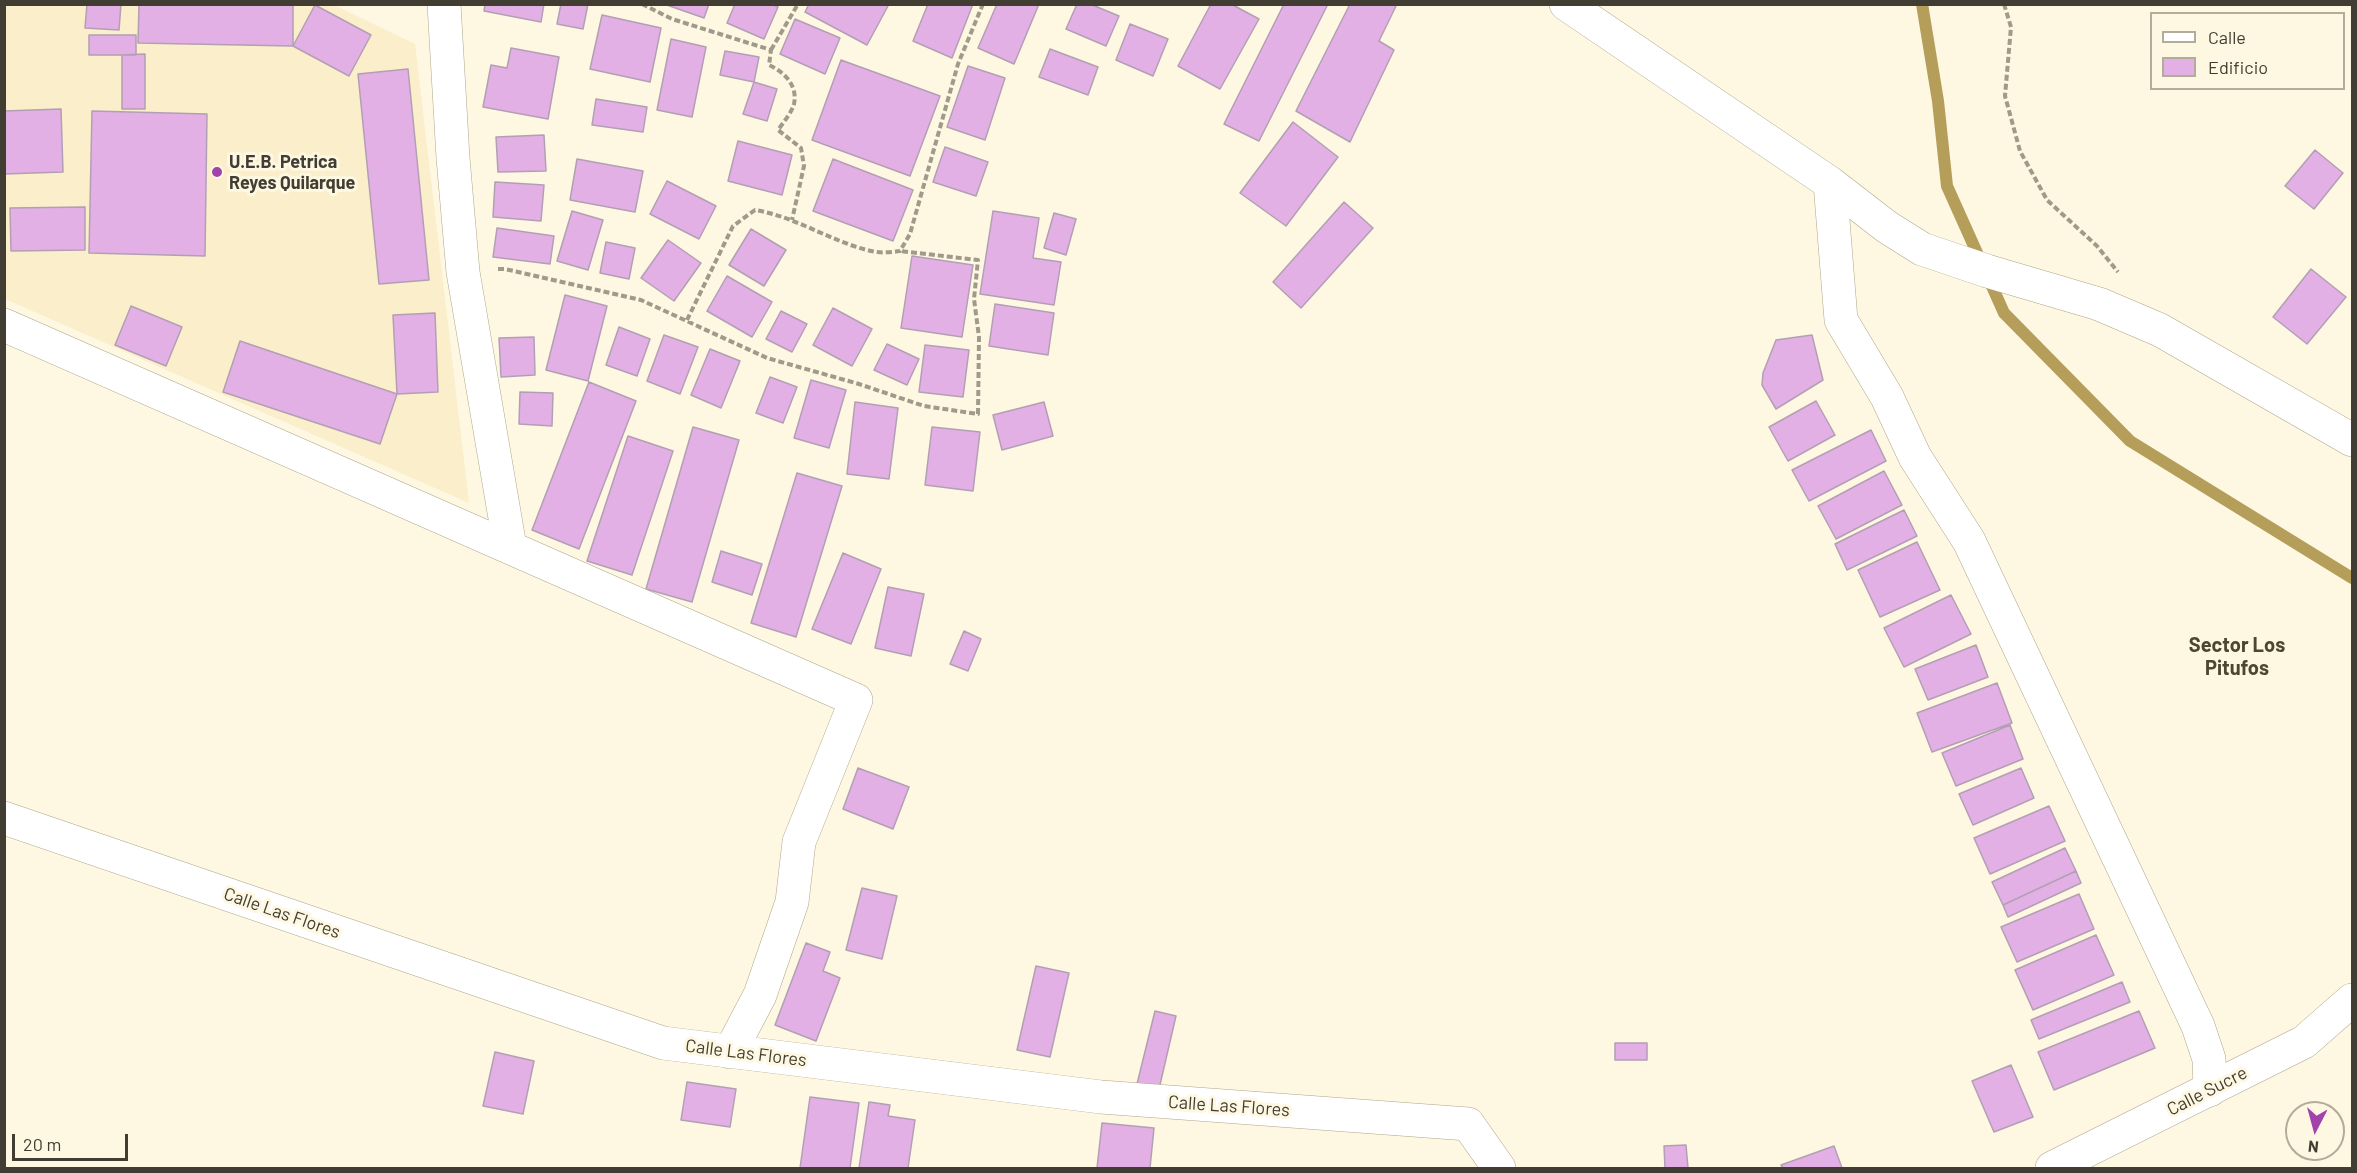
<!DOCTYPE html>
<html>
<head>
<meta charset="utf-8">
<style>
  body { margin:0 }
  #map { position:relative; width:2357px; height:1173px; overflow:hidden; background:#fef7e1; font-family:Barlow,sans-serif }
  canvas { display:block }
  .frame { position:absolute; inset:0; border:6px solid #413d32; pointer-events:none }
  .legend { position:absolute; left:2150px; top:12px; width:195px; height:78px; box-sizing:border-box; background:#fef7e1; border:2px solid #b2ad9b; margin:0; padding:8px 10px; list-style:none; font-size:18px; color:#413d32 }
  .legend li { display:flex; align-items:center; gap:12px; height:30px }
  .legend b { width:30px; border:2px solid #b2ad9b }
  .north { position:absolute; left:2285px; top:1101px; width:60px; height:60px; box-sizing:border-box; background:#fef7e1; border:2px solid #b2ad9b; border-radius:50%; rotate:186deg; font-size:16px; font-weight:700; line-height:24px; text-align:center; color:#413d32 }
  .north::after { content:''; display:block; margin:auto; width:21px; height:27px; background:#a242ab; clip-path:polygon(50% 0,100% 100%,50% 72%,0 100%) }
  .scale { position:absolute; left:12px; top:1134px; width:116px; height:27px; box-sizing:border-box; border:3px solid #413d32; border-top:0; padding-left:8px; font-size:18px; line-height:21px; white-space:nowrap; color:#413d32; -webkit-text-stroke:4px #fef7e1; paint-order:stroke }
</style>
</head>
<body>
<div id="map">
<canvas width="2357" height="1173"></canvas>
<div class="frame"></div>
<ul class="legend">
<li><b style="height:8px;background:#fff"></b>Calle</li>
<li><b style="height:16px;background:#e2b0e5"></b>Edificio</li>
</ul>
<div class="north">N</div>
<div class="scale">20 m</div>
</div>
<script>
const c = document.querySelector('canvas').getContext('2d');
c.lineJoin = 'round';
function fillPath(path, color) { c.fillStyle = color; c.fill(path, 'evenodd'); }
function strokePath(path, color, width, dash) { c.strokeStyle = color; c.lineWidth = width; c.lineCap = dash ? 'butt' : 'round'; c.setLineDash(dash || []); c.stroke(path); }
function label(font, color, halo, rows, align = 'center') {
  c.font = font + ' Barlow,sans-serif'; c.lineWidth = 6; c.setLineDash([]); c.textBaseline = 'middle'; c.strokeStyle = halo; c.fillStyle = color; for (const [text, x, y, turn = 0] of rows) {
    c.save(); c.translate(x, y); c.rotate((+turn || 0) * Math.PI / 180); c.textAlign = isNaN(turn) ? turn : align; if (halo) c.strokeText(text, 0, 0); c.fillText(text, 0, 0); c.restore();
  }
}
fillPath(new Path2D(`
  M 5,5 L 334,5 L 415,44 L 469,503 L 5,299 Z`), '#faeecb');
strokePath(new Path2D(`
  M 1922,4 L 1938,101 L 1947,186 L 2004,313 L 2130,441 L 2352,578`), '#b59e5a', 12);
const building = new Path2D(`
  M 87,4 L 121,4 L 119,30 L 85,28 Z
  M 139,4 L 293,4 L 293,46 L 138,43 Z
  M 485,4 L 544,4 L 541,22 L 484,11 Z
  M 561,4 L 588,4 L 583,29 L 557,24 Z
  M 664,4 L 709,4 L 704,18 Z
  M 735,4 L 771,4 L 778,7 L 764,39 L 727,23 Z
  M 809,4 L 885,4 L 888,6 L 867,45 L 805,12 Z
  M 928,4 L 973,4 L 952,58 L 913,41 Z
  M 997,4 L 1039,4 L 1014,64 L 978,48 Z
  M 1077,4 L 1090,4 L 1119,16 L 1106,46 L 1066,29 Z
  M 1211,4 L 1231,4 L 1259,19 L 1220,89 L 1178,66 Z
  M 1284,4 L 1328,4 L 1259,141 L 1224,124 Z
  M 1350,4 L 1397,4 L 1379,41 L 1394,50 L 1350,142 L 1296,111 Z
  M 315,5 L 371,35 L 349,76 L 293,46 Z
  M 602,15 L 661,28 L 650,82 L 590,69 Z
  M 795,19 L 840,38 L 825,74 L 780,54 Z
  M 1130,24 L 1168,39 L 1153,76 L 1116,60 Z
  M 89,35 L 136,35 L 136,55 L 89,55 Z
  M 671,39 L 706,47 L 692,117 L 657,110 Z
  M 511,48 L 559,57 L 548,119 L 483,107 L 491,65 L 507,68 Z
  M 1050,49 L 1098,67 L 1088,95 L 1039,77 Z
  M 725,51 L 759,57 L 754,82 L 720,75 Z
  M 145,54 L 145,109 L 122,109 L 122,55 Z
  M 841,60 L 940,96 L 910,176 L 812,140 Z
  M 968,66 L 1005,78 L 985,140 L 947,127 Z
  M 408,69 L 429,280 L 379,284 L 358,74 Z
  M 754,82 L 777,89 L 767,121 L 743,114 Z
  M 596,99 L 647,107 L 643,132 L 592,125 Z
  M 61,109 L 63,172 L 4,174 L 4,111 Z
  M 92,111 L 207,114 L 205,256 L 89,253 Z
  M 1293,122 L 1338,157 L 1286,226 L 1240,193 Z
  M 544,135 L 546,171 L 498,172 L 496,137 Z
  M 738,141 L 792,155 L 782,195 L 728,181 Z
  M 945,147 L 988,162 L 976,196 L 933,182 Z
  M 2315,150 L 2343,173 L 2314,209 L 2285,186 Z
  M 577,159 L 643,171 L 635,212 L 570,200 Z
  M 833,159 L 913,190 L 893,241 L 813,211 Z
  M 667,181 L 716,206 L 699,239 L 650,214 Z
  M 495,182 L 544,185 L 541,221 L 493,217 Z
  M 1344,202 L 1373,228 L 1301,308 L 1273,282 Z
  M 85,207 L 85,250 L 11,251 L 10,208 Z
  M 572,211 L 603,220 L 588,270 L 557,261 Z
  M 993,211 L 1039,218 L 1033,258 L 1061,262 L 1054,305 L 980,294 Z
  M 1054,213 L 1076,219 L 1066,255 L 1044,248 Z
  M 497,228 L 554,236 L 550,264 L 493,257 Z
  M 751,229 L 786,250 L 764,286 L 729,265 Z
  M 668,240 L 701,263 L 674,301 L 641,278 Z
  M 606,242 L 635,248 L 629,279 L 600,273 Z
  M 912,256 L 973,265 L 962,337 L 901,328 Z
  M 2311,269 L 2346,297 L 2307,344 L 2273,317 Z
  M 727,276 L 772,302 L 752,337 L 707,311 Z
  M 565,295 L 607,306 L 588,381 L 546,370 Z
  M 995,304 L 1054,313 L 1048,355 L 989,346 Z
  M 131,306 L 182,327 L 166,366 L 115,345 Z
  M 833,308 L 872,329 L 852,366 L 813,345 Z
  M 781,311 L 807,324 L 792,352 L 766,339 Z
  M 435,313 L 438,392 L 397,394 L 393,315 Z
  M 619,327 L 650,339 L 637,376 L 606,365 Z
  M 664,335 L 698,347 L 680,394 L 647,381 Z
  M 1812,335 L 1823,380 L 1776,409 L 1762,385 L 1763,373 L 1776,340 Z
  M 534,337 L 535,375 L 501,377 L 499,338 Z
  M 240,341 L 397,394 L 380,444 L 223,392 Z
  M 887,344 L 919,359 L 907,385 L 874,370 Z
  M 925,345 L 969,350 L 963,397 L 919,392 Z
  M 710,349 L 740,361 L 721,408 L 691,395 Z
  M 770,377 L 797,387 L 783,423 L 756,413 Z
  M 811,380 L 846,390 L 829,448 L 794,438 Z
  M 589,382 L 636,401 L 579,549 L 532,530 Z
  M 520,392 L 553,393 L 552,426 L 519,424 Z
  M 1816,401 L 1835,435 L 1788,461 L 1769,427 Z
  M 855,402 L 898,408 L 889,479 L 847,474 Z
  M 1044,402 L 1053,436 L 1002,450 L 993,415 Z
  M 693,427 L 739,440 L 692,602 L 646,589 Z
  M 932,427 L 980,432 L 973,491 L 925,485 Z
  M 1871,430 L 1886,461 L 1809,501 L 1792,470 Z
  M 628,436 L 673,451 L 632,575 L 587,561 Z
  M 1884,471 L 1902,505 L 1836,539 L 1818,506 Z
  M 797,473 L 842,486 L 796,637 L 751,623 Z
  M 1904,510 L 1917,536 L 1847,570 L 1835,544 Z
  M 1917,542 L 1940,590 L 1880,617 L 1858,570 Z
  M 721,551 L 762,564 L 752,595 L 712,582 Z
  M 843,553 L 881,569 L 851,644 L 812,629 Z
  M 888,587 L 924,594 L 911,656 L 875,648 Z
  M 1951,595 L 1971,634 L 1904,667 L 1884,628 Z
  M 964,631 L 981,639 L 968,671 L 950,664 Z
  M 1976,645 L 1988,677 L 1928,700 L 1915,669 Z
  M 1997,683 L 2012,723 L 1932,752 L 1917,713 Z
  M 2010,725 L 2023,759 L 1956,786 L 1942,753 Z
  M 858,768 L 909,787 L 893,829 L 843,809 Z
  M 2021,768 L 2034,798 L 1973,825 L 1959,794 Z
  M 2049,806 L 2065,841 L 1990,874 L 1974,838 Z
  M 2065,848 L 2076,871 L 2003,905 L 1992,882 Z
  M 2076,871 L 2081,883 L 2008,917 L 2003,905 Z
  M 862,888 L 897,896 L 882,959 L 846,950 Z
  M 2079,894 L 2094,929 L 2017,962 L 2001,927 Z
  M 2096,935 L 2114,975 L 2033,1010 L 2015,970 Z
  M 806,943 L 830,952 L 823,971 L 840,978 L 816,1041 L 775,1025 Z
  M 1036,966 L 1069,973 L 1050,1057 L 1017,1050 Z
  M 2122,982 L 2130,1002 L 2039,1039 L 2031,1020 Z
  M 1155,1011 L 1176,1016 L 1159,1089 L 1137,1084 Z
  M 2139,1011 L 2155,1048 L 2054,1090 L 2038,1052 Z
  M 1615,1043 L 1647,1043 L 1647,1060 L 1615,1060 Z
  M 495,1052 L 534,1061 L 523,1114 L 483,1106 Z
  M 2011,1065 L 2033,1117 L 1994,1132 L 1972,1081 Z
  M 687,1082 L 736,1089 L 730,1127 L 681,1120 Z
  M 810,1097 L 859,1103 L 850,1168 L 800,1168 Z
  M 869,1102 L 890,1105 L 888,1116 L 915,1120 L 908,1168 L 859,1168 Z
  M 1102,1123 L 1154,1128 L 1150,1168 L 1097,1168 Z
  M 1686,1145 L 1688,1168 L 1665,1168 L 1664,1146 Z
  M 1834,1146 L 1842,1168 L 1783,1168 L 1781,1165 Z`);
fillPath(building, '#e2b0e5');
strokePath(building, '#b39fb4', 1.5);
const street = new Path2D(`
  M 444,4 L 453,158 L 463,272 L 510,547
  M 1566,4 L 1830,183 L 1887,227 L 1922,249 L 1987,271 L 2099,304 L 2160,330 L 2352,440
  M 1830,183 L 1841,320 L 1887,397 L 1915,457 L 1969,541 L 2198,1026 L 2209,1059 L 2210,1090
  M 4,325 L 856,700 L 799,842 L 792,902 L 760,995 L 730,1052
  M 4,818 L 663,1043 L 1101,1097 L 1468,1124 L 1499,1168
  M 2052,1168 L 2304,1042 L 2352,1000`);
strokePath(street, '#aea68c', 34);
strokePath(new Path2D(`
  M 642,4 L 672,19 L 771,50 L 769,65 C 784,72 798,85 794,104 C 792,112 783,123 778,130 L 801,148 L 804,166 L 792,220
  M 2004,4 L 2011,27 L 2005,96 L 2020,151 L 2047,200 L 2097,246 L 2118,272
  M 771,50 L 798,4
  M 498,269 L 505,269 L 641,300 L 767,358 L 859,384 L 924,406 L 978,414 L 979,337 L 974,299 L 978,260 L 900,251
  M 687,320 L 733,226 L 755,210 C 798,217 834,244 876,252 C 884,253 893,252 900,251 L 910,234 L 958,64 L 983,4`), '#9f9a89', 4, [6, 3]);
strokePath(street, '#fff', 33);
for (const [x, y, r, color] of [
  [217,172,6,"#a242ab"]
]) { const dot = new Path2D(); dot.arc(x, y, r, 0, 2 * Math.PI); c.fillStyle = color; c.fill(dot); strokePath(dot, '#fef7e1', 2); }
label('bold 18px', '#413d32', '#fef7e1', [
  ["U.E.B. Petrica",229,162],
  ["Reyes Quilarque",229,183]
], 'left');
label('18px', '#413d32', '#fef7e1', [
  ["Calle Las Flores",282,913,19],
  ["Calle Las Flores",746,1053,7],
  ["Calle Sucre",2207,1091,-27],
  ["Calle Las Flores",1229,1106,4]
]);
label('bold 20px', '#4e462f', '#fef7e1', [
  ["Sector Los",2237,645],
  ["Pitufos",2237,668]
]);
</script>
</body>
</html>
